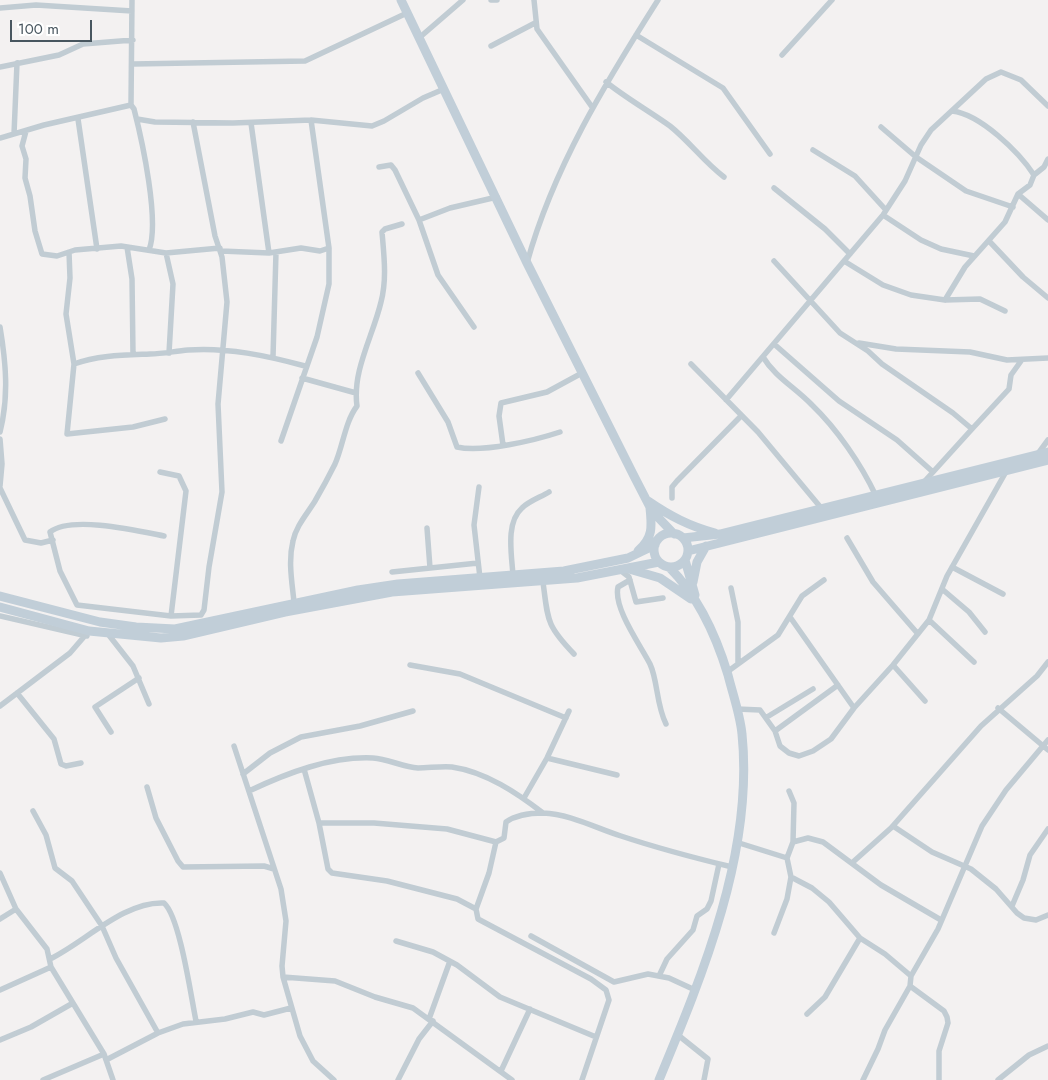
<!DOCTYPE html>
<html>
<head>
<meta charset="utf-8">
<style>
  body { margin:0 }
  #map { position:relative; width:1048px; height:1080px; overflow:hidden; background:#f3f1f1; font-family:Jost,sans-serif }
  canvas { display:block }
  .scale { position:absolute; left:10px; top:20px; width:82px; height:22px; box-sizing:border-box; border:2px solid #48565f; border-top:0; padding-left:6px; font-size:15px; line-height:18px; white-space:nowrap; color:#48565f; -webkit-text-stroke:4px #fff; paint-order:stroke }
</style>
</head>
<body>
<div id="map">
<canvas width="1048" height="1080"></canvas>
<div class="scale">100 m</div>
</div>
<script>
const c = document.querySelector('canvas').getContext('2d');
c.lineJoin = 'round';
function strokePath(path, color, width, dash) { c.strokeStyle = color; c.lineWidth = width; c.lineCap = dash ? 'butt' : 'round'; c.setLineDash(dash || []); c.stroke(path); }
strokePath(new Path2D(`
  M 132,0 L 131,105 L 134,109 C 142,140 160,222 149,250
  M 491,0 L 497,0
  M 534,0 L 537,29 L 592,107
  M 0,8 L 36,5 L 132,11
  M 636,35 L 723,88 L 770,154
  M 419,38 L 463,0
  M 491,46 L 535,23
  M 782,55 L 832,0
  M 133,64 L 305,61 L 407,13
  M 0,67 L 59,55 L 83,44 L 133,40
  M 606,82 C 626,98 649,111 670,126 C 689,141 704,162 724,177
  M 952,111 C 980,114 1019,152 1034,175
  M 78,119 L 97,249
  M 137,119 L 155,122 L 233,123 L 311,120 L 372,126 L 384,121 L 423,98 L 444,89
  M 251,123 L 269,253
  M 881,127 L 916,157 L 966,191 L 1013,207
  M 26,131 L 22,146 L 26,159 L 25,178 L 30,196 L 35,231 L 42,254 L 57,256 L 75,250 L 121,246 L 166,253 L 220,248
  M 14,134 L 17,63
  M 0,138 L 44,125 L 131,105
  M 813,150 L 855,176 L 885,209
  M 379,167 L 391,165 L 395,170 L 419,220 L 438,275 L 474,327
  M 774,188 L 825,229 L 850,254
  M 1018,194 L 1048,220
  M 883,215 L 921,240 L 941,249 L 974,256
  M 419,220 L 450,208 L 497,197
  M 990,242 L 1023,277 L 1048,298
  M 127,247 L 132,279 L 133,354
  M 221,251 L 269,253 L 301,248 L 320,251 L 329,248
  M 69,252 L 70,278 L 66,314 L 74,364 L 67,434 L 133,427 L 165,419
  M 166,253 L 173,284 L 169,353
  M 774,261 L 840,333 L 868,351 L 882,364 L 953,413 L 972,429 L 924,482
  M 844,261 L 883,285 L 911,295 L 945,300 L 980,299 L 1005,311
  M 527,263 C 553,168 606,82 658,0
  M 945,300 L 965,267 L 1005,222 L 1018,194 L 1030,185 L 1034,175 L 1044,167 L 1048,159
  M 0,327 C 6,363 9,397 0,432
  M 859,343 L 896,349 L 970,352 L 1007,360 L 1048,358
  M 774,344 L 839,401 L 897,440 L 933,472
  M 273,357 L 276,252
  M 763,357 C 775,377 796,388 812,405 C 837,429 861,464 876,496
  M 74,364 C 98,355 125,355 150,354 C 163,354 175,351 188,350 C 227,347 268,356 305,366
  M 691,364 L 758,432 L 822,509
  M 418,373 L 448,422 L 457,447 C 482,453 536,440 560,432
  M 302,378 L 356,393
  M 726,400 L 883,215 L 905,181 L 921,145 L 931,130 L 986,79 L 1001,72 L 1021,80 L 1048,106
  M 972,429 L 1009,389 L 1011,375 L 1021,361
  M 0,439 L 2,464 L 0,486
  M 281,441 L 317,337 L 329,284 L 329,248 L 311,120
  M 503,445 L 499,416 L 501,403 L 547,392 L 582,373
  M 1037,455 L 1048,440
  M 160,472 L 179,476 L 186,491 L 171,616 L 201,615 L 204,610 L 209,567 L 222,492 L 218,404 L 227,302 L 222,257 L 215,236 L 193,122
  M 479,487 L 474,525 L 480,578
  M 0,488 L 25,540 L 41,543 L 53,540
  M 672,498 L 672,487 L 677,481 L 741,416
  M 427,528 L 430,568
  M 164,536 C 139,531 71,515 50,532 L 60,571 L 77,605 L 171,616
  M 847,538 L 873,582 L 918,634
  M 952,567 L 1003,594
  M 620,570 L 629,577 L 636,602 L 663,598
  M 392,572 L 478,563
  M 513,576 C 512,556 505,523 522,508 C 529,501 541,497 549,492
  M 630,580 L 618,587 C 613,608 641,646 650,664 C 658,681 656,704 666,724
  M 543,582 C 548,620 546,625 574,654
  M 731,588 L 738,622 L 738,664
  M 942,589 L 969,612 L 985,632
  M 294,602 C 292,582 288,561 293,541 C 296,526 307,514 315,501 C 322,489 329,476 335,464 C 343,446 345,422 357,406 C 352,371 373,336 381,302 C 387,279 384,256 382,232 L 385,229 L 402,224
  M 0,616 L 87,636
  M 790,617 L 854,708
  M 929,620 L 974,662
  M 108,634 L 133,666 L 149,704
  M 410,665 L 460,674 L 566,718
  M 893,665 L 925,701
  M 727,672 L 778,635 L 802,596 L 824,580
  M 17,693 L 54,739 L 61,764 L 66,766 L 81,763
  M 0,706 L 70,653 L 89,631
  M 998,708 L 1048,750
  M 737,709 L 760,710 L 775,731 L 780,746 L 789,753 L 799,756 L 813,751 L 831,739 L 854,708 L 893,665 L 929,620 L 947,576 L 1007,470
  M 767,717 L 813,689
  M 775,731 L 838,685
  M 111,732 L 95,707 L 139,678
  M 234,746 L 281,889 L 286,921 L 282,966 L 283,977 L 300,1036 L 313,1061 L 334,1080
  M 547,758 L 617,775
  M 304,769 L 319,823 L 328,869 L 332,873 L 387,881 L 457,899 L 476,909
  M 243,774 L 270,753 L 301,737 L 360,726 L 413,711
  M 147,787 L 156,818 L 178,861 L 183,867 L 264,866 L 274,869
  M 249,791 C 287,773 331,756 373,758 C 388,759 403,767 418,768 C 429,768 441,766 452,767 C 486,772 517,793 543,813
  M 524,798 L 547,758 L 569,711
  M 33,811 L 46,835 L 55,868 L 72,881 L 102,926 L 116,958 L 158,1033
  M 319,823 L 374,823 L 447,829 L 496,842
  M 893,826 L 932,852 L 971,869 L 996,889 L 1017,913 L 1024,918 L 1036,920 L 1048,915
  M 736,842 L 787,858
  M 793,842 L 808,838 L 823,842 L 881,885 L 941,920
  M 853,862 L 891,828 L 981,726 L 1037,676 L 1048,662
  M 0,873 L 16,909 L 47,949 L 51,967 L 104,1054 L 113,1080
  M 791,877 L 812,888 L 829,902 L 860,938 L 885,954 L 911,976
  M 1012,906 L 1023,880 L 1030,855 L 1048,829
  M 0,919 L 16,909
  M 774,933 L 787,899 L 791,877 L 787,858 L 793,842 L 794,803 L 789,791
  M 531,936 L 614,982 L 648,974 L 669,978 L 695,990
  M 396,941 L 433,952 L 457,965 L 500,997 L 596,1037
  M 50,959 C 85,942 124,901 164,903 C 180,917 191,997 196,1021
  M 659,976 L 667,959 L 693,930 L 697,916 L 707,909 L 711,901 L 719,864
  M 283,977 L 335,981 L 375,997 L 413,1008 L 512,1080
  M 910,986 L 944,1011 L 947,1017 L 948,1023 L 939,1051 L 939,1080
  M 0,990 L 51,967
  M 807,1014 L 825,997 L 860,938
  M 429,1019 L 450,961
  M 678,1035 L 708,1059 L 704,1080
  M 0,1040 L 31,1027 L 73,1003
  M 106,1060 L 158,1033 L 183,1024 L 225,1019 L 253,1012 L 264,1015 L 291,1008
  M 501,1071 L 530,1009
  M 43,1080 L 104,1054
  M 398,1080 L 419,1039 L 433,1021
  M 582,1080 L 609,1000 L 606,990 L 591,979 L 478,919 L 476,909 L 489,873 L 496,842 L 504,838 L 506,822 C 516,815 531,813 543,813 C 570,814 596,828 621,836 C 657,848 695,858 732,867
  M 863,1080 L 878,1049 L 885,1030 L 910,986 L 911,976 L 938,929 L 982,826 L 1006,790 L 1048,740
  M 998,1080 L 1029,1055 L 1048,1046`), '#c1ccd3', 5.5);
strokePath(new Path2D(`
  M 401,0 L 527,263 L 635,478 L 652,511 L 674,534
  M 648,501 C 670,516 689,526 715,533
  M654 550a17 17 0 1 1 34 0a17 17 0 1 1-34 0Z
  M 683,538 L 720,534 L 1048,452
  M 638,551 C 653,538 652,527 650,508
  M 688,551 L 1048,460
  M 685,560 L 695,595
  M 629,569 L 660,578 L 691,599
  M 693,582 L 697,562 L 706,546
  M 0,596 L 100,622 L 136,627 L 175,629 L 358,590 L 398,584 L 564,571 L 628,558 L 655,545
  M 0,607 L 89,631 L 161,638 L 183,636 L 285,612 L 392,592 L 577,578 L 659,562
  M 659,1080 C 703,974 754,851 742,734 C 740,714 733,695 728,675 C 716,635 699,597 669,567`), '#c1ced8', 9);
</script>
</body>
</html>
